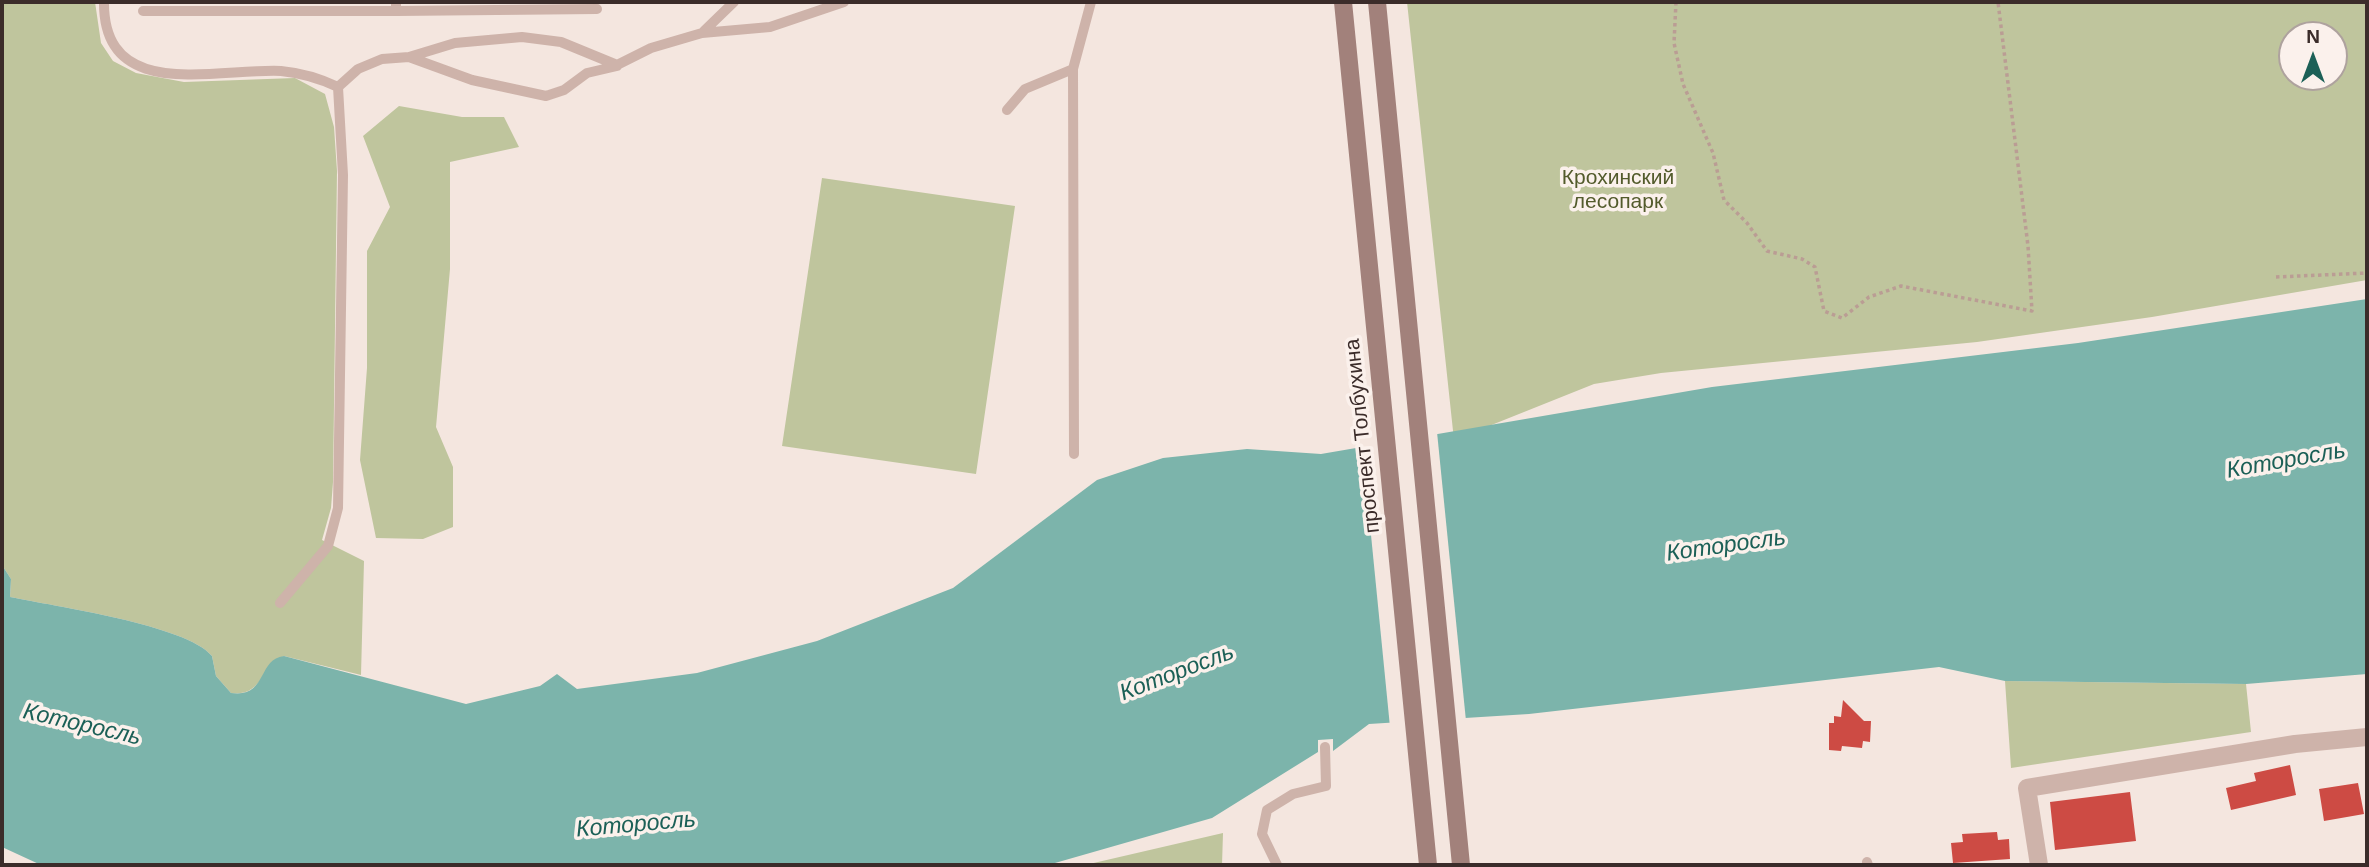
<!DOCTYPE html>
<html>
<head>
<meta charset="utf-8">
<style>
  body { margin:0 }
  #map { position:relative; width:2369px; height:867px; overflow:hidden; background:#f4e6df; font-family:Helvetica,sans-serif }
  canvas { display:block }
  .frame { position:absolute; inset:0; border:4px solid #3b2c2a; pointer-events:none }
  .north { position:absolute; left:2278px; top:21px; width:70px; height:70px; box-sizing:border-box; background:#fbf1ec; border:2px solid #aea29e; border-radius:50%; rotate:0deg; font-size:19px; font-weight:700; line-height:28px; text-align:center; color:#3b2c2a }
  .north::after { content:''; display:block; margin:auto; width:24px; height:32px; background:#1c6057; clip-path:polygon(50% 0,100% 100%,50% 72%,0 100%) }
</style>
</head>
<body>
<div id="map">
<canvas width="2369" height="867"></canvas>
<div class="frame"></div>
<div class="north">N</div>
</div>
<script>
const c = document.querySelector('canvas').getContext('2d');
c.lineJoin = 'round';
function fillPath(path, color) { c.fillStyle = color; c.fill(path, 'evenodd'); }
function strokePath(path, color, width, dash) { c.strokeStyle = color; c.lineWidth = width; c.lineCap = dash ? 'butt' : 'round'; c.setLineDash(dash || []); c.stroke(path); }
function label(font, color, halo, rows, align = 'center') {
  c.font = font + ' Helvetica,sans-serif'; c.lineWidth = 7; c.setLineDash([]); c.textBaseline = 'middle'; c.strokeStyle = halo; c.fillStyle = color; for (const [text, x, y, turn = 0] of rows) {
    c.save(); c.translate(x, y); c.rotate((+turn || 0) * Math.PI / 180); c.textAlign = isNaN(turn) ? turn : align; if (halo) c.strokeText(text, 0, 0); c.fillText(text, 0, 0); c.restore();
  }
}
fillPath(new Path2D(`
  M 2,2 L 95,2 L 101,43 L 113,61 L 136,73 L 184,82 L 295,78 L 325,94 L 334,127 L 337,171 L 333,482 L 331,508 L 322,540 L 364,561 L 361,675 L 284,656 C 260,668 262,697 231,693 L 216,676 L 212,656 C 187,625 53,606 10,597 L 11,579 L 2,565 Z
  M 1407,2 L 2367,2 L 2367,280 L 2152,317 L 1977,342 L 1661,373 L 1594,384 L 1454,440 ZM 2292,35 L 2334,35 L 2334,77 L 2292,77 Z
  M 399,106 L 462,117 L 504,117 L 519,147 L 450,162 L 450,269 L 436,427 L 453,467 L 453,527 L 423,539 L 376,538 L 360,460 L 367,368 L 367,251 L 390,207 L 363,136 Z
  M 822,178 L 1015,206 L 976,474 L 782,446 Z
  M 2005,681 L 2246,684 L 2251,732 L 2011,768 Z
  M 1223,833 L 1222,865 L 1085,865 Z`), '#bfc59d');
fillPath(new Path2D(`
  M 2367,299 L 2367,674 L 2246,684 L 2005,681 L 1939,667 L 1529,714 L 1369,724 L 1333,751 L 1333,739 L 1318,740 L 1318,752 L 1212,818 L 1048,865 L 41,865 L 2,847 L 2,565 L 11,579 L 10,597 C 53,606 187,625 212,656 L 216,676 L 231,693 C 268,698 257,659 284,656 L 466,704 L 540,686 L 557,674 L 577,689 L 697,673 L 817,641 L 953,588 L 1097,480 L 1163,458 L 1247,449 L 1321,454 L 1712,387 L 2078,343 Z`), '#7cb4ab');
fillPath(new Path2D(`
  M 1437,432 L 1466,721 L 1390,727 L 1362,444 Z`), '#f4e6df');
fillPath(new Path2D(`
  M 1843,700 L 1864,721 L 1871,721 L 1870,742 L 1863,741 L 1862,748 L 1842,746 L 1841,751 L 1829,750 L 1829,723 L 1834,723 L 1834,716 L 1841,717 Z
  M 2290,765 L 2296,795 L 2231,810 L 2226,788 L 2256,781 L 2254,773 Z
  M 2358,783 L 2364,814 L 2324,821 L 2319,789 Z
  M 2130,792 L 2136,841 L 2055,850 L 2050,802 Z
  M 1997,832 L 1998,840 L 2009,839 L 2010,859 L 1953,863 L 1951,843 L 1963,842 L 1962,834 Z`), '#cd4b44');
strokePath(new Path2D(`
  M 1527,2 L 1530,2
  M 1676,2 L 1674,43 L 1683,84 L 1713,153 L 1724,200 L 1747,223 L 1767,251 L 1802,259 L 1815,267 L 1824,311 L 1842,318 L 1869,297 L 1901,286 L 2032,311 L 2028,246 L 1998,2
  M 2276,277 L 2367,273`), '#ba9d94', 3.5, [3.5, 3.5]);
strokePath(new Path2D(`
  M 104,2 C 103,103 216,68 281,71 C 302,73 319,78 338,87 L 358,69 L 382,59 L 409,57 L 455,43 L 522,37 L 561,42 L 617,65 L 651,48 L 702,33 L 770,27 L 844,2
  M 143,11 L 396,11 L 396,2
  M 396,11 L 597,9
  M 704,31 L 734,2
  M 409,57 L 472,80 L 546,96 L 564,90 L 587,73 L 617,66
  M 1007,110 L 1025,89 L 1073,69
  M 1074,454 L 1073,69 L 1091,2
  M 280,603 L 328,546 L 338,508 L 343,175 L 338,87
  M 1867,862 L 1868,865
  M 1277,865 L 1262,834 L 1267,810 L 1293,794 L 1326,786 L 1325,747`), '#ceb3aa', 10);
strokePath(new Path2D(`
  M 2039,865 L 2027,788 L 2295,744 L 2367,737`), '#ceb3aa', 18);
strokePath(new Path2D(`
  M 1343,2 L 1428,865
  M 1377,2 L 1461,865`), '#a2817b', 18);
label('21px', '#535b2c', '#fbf1ec', [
  ["Крохинский",1618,178],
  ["лесопарк",1618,202]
]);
label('21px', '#3b2c2a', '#fbf1ec', [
  ["проспект Толбухина",1363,436,-96]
]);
label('italic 23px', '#1c6057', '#fbf1ec', [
  ["Которосль",2286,461,-10],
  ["Которосль",1726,546,-8],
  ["Которосль",1177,673,-21],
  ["Которосль",82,725,13],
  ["Которосль",636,825,-5]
]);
</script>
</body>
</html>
